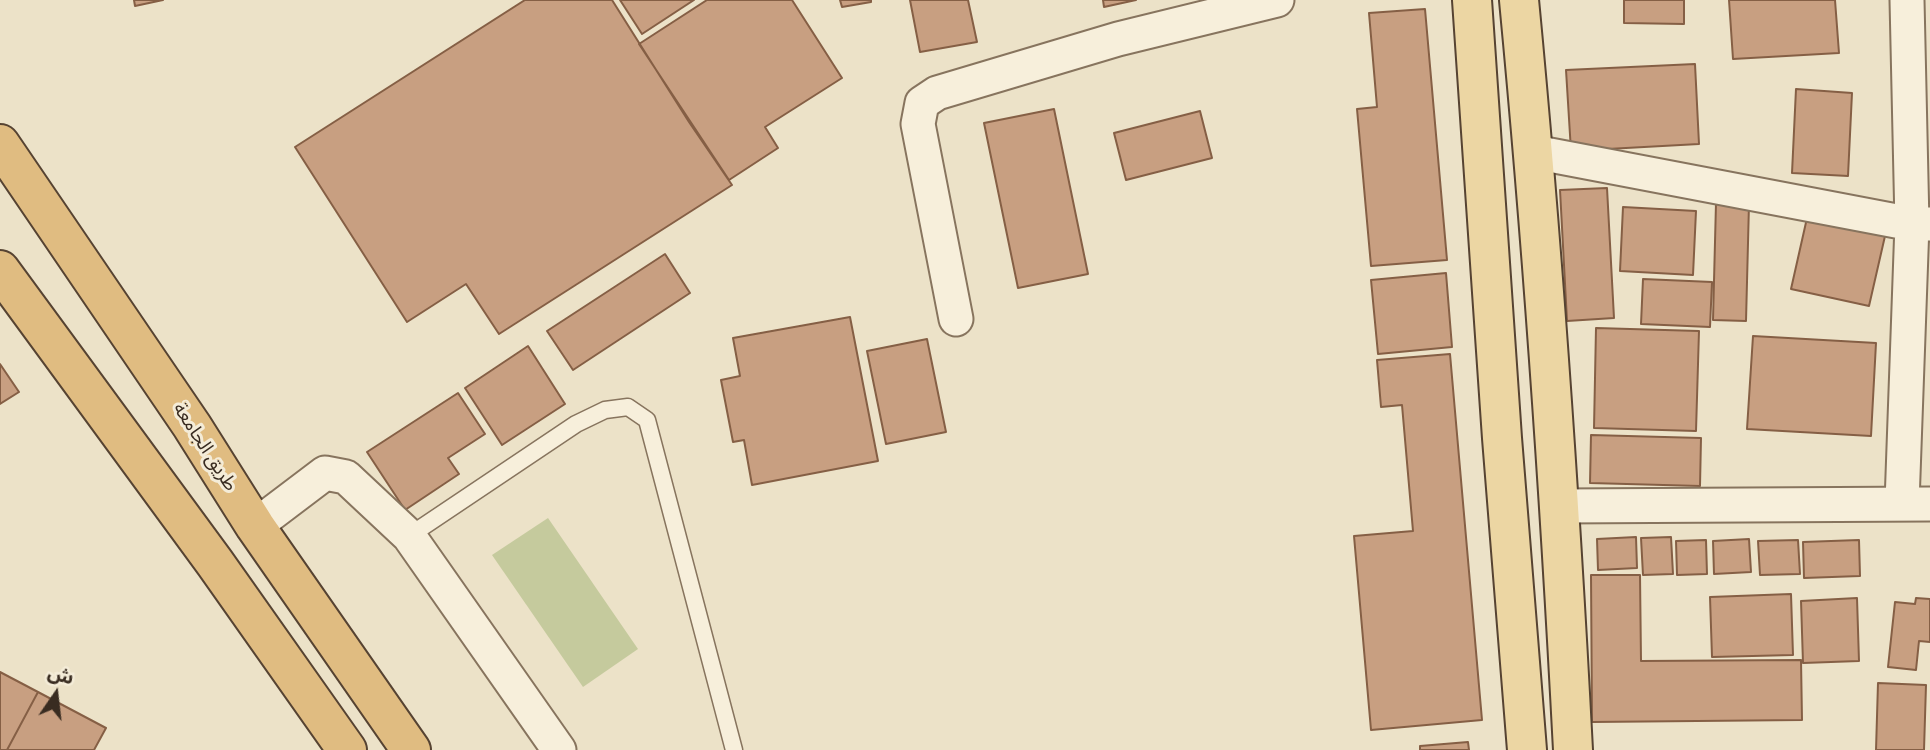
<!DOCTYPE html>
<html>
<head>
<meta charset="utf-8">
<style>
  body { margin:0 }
  #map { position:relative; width:1930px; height:750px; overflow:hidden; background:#ece2c8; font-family:Literata,"Noto Sans Arabic",serif }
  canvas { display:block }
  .north { position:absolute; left:21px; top:659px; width:70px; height:70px; -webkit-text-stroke:5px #f4ecd8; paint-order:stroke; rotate:14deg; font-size:19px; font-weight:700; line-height:28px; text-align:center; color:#392c21 }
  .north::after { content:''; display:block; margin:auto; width:24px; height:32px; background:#392c21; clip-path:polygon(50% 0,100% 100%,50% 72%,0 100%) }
</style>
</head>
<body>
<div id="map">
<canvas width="1930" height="750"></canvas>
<div class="north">ش</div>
</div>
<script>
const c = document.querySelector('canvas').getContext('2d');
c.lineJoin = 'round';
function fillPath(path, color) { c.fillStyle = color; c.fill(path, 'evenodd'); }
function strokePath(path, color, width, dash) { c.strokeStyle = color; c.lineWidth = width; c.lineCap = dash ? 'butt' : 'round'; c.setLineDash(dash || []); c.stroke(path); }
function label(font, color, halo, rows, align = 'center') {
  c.font = font + ' Literata,"Noto Sans Arabic",serif'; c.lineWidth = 6; c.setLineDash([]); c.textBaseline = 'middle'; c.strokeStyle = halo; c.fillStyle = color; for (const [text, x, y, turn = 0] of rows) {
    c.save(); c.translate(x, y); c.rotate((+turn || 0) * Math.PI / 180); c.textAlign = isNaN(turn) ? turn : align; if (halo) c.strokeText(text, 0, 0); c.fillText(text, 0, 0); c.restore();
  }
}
fillPath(new Path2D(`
  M 548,518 L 638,649 L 583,687 L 492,555 Z`), '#c5ca9d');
const building = new Path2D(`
  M 134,0 L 163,0 L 135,6 Z
  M 525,0 L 612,0 L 689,122 L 732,185 L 499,334 L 466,284 L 407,322 L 295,147 Z
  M 620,0 L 694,0 L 642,34 Z
  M 707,0 L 792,0 L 842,78 L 765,127 L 778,148 L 729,180 L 639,44 Z
  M 840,0 L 871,0 L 871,2 L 842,7 Z
  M 910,0 L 968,0 L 977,42 L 920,52 Z
  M 1103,0 L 1136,0 L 1104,7 Z
  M 1624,0 L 1684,0 L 1684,24 L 1624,23 Z
  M 1729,0 L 1835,0 L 1839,53 L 1733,59 Z
  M 1425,9 L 1447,260 L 1371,266 L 1357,109 L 1377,107 L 1369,13 Z
  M 1695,64 L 1699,144 L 1571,151 L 1566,70 Z
  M 1796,89 L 1852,93 L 1848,176 L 1792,173 Z
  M 1054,109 L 1088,274 L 1018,288 L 984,123 Z
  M 1200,111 L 1212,158 L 1126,180 L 1114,133 Z
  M 1607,188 L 1614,318 L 1567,321 L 1560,190 Z
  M 1716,203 L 1749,204 L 1746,321 L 1713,320 Z
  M 1623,207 L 1696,211 L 1693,275 L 1620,271 Z
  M 1807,218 L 1885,236 L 1869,306 L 1791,289 Z
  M 665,254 L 690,293 L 573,370 L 547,331 Z
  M 1446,273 L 1452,347 L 1378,354 L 1371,280 Z
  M 1643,279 L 1712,282 L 1710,327 L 1641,324 Z
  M 850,317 L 878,461 L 752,485 L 744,440 L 733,442 L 721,380 L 740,376 L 733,338 Z
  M 1596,328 L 1699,331 L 1696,431 L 1594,428 Z
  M 1753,336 L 1876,343 L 1871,436 L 1747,429 Z
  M 927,339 L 946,432 L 886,444 L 867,351 Z
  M 528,346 L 565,404 L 502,445 L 465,388 Z
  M 1450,354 L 1482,720 L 1371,730 L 1354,536 L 1413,531 L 1402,405 L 1381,407 L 1377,360 Z
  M 0,364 L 19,392 L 0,404 Z
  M 458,393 L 485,434 L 448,458 L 459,474 L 405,510 L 367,452 Z
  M 1591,435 L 1701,438 L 1700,486 L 1590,483 Z
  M 1636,537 L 1637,568 L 1598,570 L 1597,539 Z
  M 1671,537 L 1673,574 L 1643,575 L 1641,538 Z
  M 1749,539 L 1751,572 L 1714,574 L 1713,541 Z
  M 1706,540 L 1707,574 L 1677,575 L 1676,541 Z
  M 1798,540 L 1800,574 L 1760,575 L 1758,541 Z
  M 1859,540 L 1860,576 L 1804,578 L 1803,542 Z
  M 1591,575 L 1640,575 L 1641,661 L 1801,660 L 1802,720 L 1592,722 Z
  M 1791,594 L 1793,655 L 1712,657 L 1710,597 Z
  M 1857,598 L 1859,661 L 1803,663 L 1801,601 Z
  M 1916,598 L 1930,599 L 1930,642 L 1919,641 L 1916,670 L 1888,667 L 1895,602 L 1915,604 Z
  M 0,672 L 38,692 L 7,750 L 0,750 Z
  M 1878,683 L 1926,685 L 1924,750 L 1876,750 Z
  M 38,692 L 106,728 L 94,750 L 7,750 Z
  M 1468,742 L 1469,750 L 1420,750 L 1420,746 Z`);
fillPath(building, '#c89f81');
strokePath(building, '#855f45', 2);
const service = new Path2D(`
  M 409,536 L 576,424 L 605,410 L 628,407 L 647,420 L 734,750`);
const minor = new Path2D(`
  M 1534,152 L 1912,224 L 1930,224
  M 956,319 L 918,124 L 922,103 L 937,93 L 1118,39 L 1277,0
  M 1902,503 L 1912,224 L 1907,0
  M 1560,506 L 1930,504
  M 255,526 L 325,473 L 346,477 L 409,536 L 559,750`);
const primary = new Path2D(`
  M 1472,0 L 1502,438 L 1527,750
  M 1519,0 C 1543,250 1560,500 1573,750`);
const trunk = new Path2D(`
  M 0,144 L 192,426 L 255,526 L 411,750
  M 0,270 L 215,563 L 347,750`);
strokePath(service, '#87745e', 19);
strokePath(minor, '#87745e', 37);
strokePath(primary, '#564332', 42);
strokePath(trunk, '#564332', 42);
strokePath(service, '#f7efdb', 16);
strokePath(minor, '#f7efdb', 33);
strokePath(primary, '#ecd6a3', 38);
strokePath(trunk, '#e0bc81', 38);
label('19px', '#392c21', '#f4ecd8', [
  ["طريق الجامعة",205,447,57]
]);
</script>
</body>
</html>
